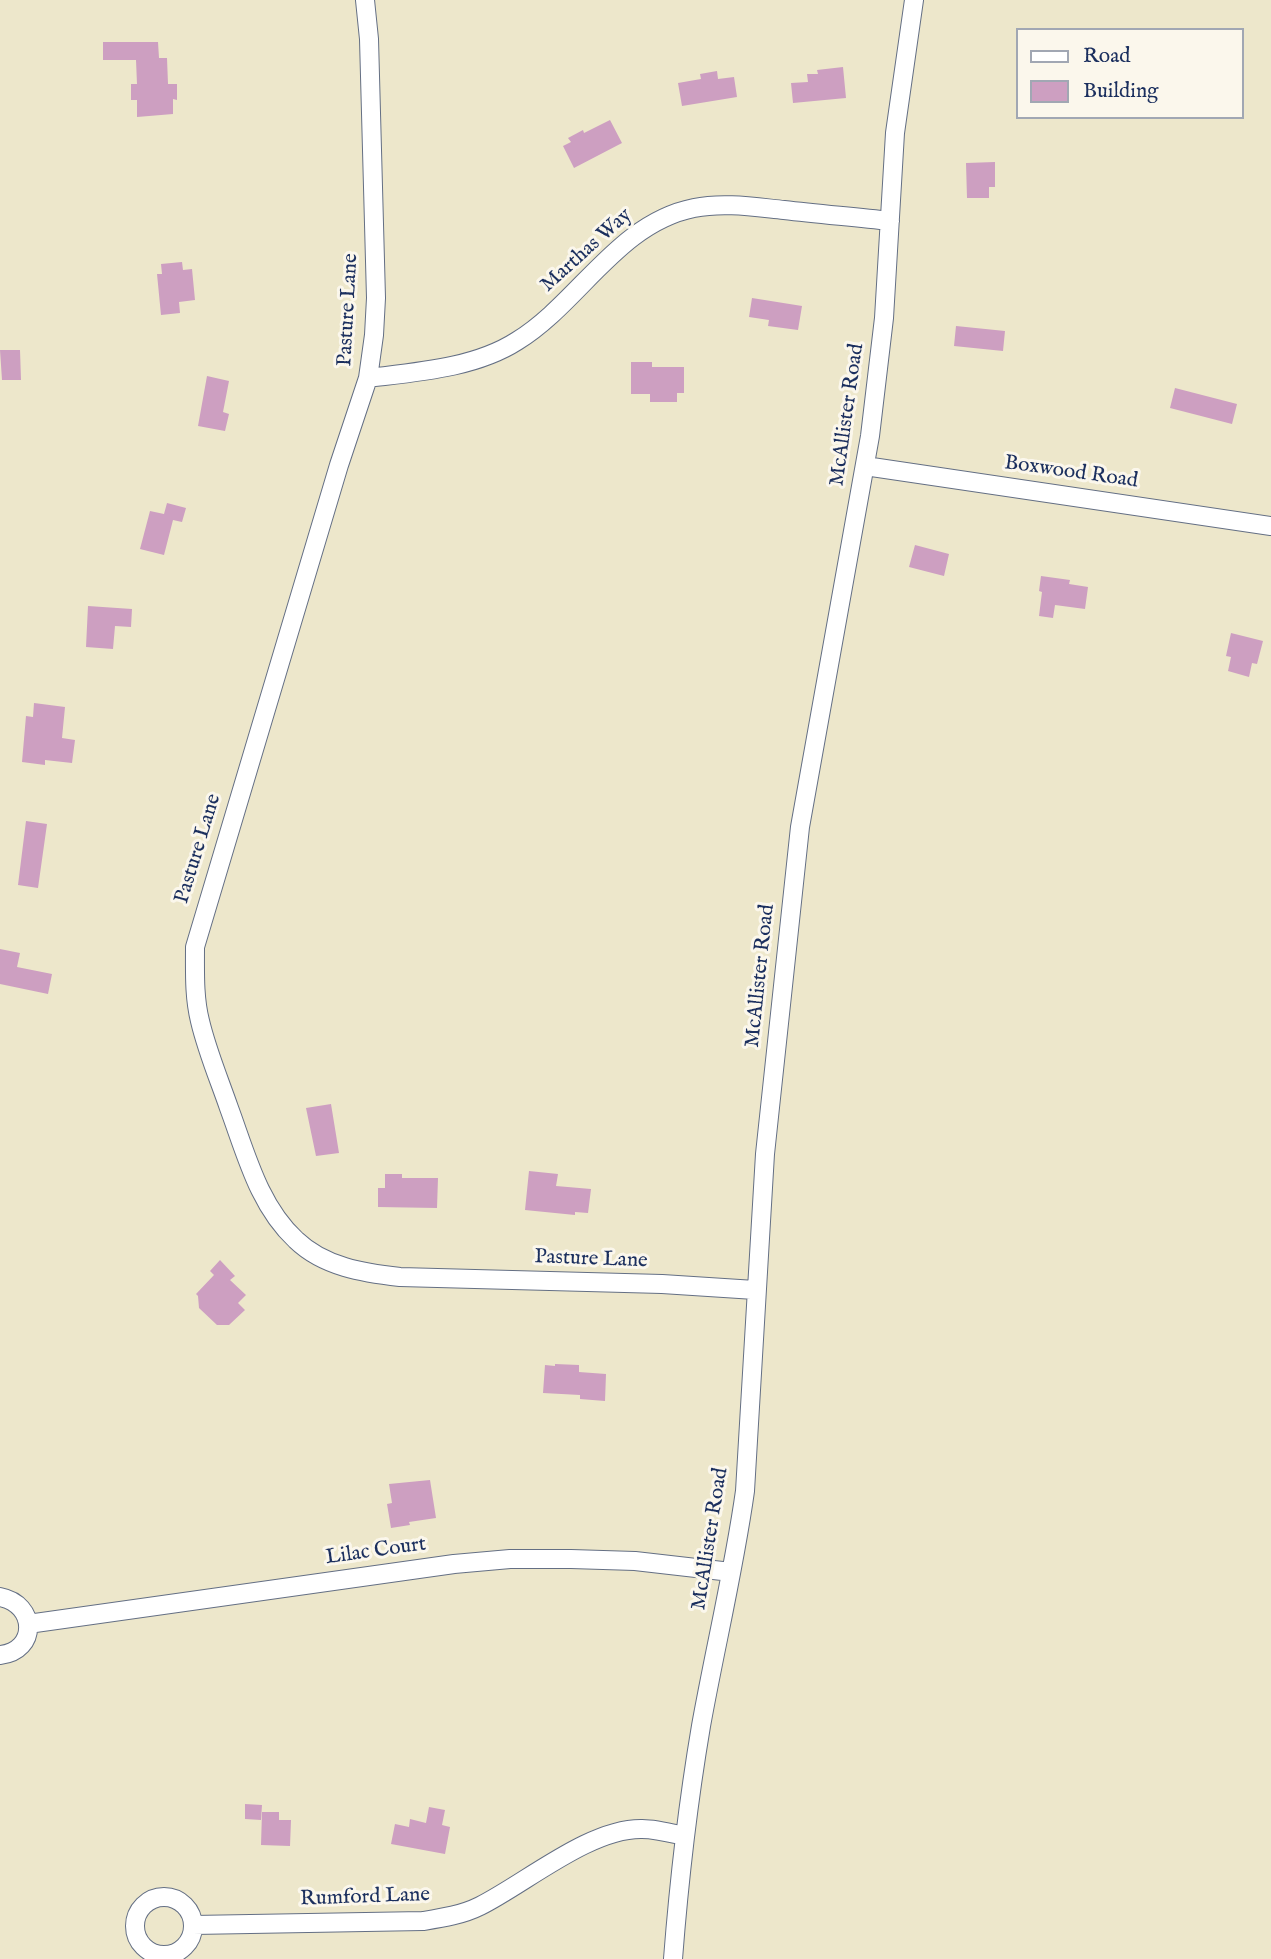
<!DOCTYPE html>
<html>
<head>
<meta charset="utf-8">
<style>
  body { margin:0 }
  #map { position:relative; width:1271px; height:1959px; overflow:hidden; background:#ede7cb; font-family:"IM FELL English",serif }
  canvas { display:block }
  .legend { position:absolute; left:1016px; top:28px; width:228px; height:91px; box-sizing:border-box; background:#fbf7ec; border:2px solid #a1a7b3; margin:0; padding:9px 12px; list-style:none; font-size:21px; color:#1b2f5e }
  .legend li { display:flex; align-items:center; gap:14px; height:35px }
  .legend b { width:35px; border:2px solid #a1a7b3 }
</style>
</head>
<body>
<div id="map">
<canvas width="1271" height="1959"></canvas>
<ul class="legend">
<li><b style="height:9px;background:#fff"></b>Road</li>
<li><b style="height:19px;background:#cd9fc1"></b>Building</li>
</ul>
</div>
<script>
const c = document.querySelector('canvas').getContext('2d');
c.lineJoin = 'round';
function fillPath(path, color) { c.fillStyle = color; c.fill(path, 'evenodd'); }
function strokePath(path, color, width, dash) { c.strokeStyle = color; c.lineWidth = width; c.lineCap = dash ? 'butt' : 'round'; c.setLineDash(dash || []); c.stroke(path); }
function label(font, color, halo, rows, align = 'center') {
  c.font = font + ' "IM FELL English",serif'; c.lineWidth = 6; c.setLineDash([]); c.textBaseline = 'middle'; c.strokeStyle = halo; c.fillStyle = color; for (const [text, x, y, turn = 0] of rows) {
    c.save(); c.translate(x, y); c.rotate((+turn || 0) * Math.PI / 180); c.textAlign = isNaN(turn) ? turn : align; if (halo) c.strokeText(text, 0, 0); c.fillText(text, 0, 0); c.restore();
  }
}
fillPath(new Path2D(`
  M 103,42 L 158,42 L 159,58 L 167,58 L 168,84 L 177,84 L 177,100 L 173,99 L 173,114 L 137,117 L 137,100 L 131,100 L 131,84 L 137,84 L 136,60 L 103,60 Z
  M 843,67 L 846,98 L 793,103 L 791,83 L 808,82 L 807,74 L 818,74 L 817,70 Z
  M 717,71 L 718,79 L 734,77 L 737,97 L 682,106 L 678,83 L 701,79 L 700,74 Z
  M 610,120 L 622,143 L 574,168 L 563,146 L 571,142 L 568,138 L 583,130 L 584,133 Z
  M 995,162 L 995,187 L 989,187 L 989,198 L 967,198 L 966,163 Z
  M 182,262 L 183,270 L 192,269 L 195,300 L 179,302 L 180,313 L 161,315 L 157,274 L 162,274 L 161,264 Z
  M 752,298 L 802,306 L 798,330 L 768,326 L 769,320 L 749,317 Z
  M 956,326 L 1005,331 L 1003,351 L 954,346 Z
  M 0,350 L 20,350 L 21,380 L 2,380 Z
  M 631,362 L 652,362 L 652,367 L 684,367 L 684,393 L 677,393 L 677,402 L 650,402 L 650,394 L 631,394 Z
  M 207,376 L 229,381 L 223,412 L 229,414 L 225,431 L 198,426 Z
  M 1175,388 L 1237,404 L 1232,424 L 1170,408 Z
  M 167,503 L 186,508 L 182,522 L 173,520 L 164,555 L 140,549 L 150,511 L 164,514 Z
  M 915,545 L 949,554 L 944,576 L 909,567 Z
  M 1041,576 L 1070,580 L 1069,584 L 1088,587 L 1085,609 L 1055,605 L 1053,618 L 1039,616 L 1042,592 L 1039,591 Z
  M 88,606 L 132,609 L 131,627 L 115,626 L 113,649 L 86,647 Z
  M 1231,633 L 1263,641 L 1257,664 L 1252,663 L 1249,677 L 1228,671 L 1231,657 L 1226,656 Z
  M 34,703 L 65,707 L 62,738 L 75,740 L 72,763 L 45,760 L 45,765 L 22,762 L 26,716 L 33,717 Z
  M 26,821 L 47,824 L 38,888 L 18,885 Z
  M 0,949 L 20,953 L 17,967 L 52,974 L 48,994 L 0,984 Z
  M 331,1104 L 339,1153 L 316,1156 L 306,1108 Z
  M 529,1171 L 558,1174 L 556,1186 L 591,1189 L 588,1213 L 575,1212 L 575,1215 L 525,1210 Z
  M 385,1174 L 402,1174 L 402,1178 L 438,1178 L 437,1208 L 378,1207 L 378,1188 L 385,1188 Z
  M 220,1260 L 235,1276 L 230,1280 L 246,1295 L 238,1303 L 245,1310 L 229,1325 L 217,1325 L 199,1308 L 198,1296 L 196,1294 L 214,1275 L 210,1271 Z
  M 555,1364 L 579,1365 L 579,1372 L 606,1374 L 605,1401 L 580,1399 L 580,1395 L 543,1393 L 545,1365 L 555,1366 Z
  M 430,1480 L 436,1518 L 409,1522 L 410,1525 L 391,1528 L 387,1504 L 392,1503 L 389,1484 Z
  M 245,1804 L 262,1805 L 261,1820 L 245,1819 Z
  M 429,1807 L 445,1810 L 442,1825 L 450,1827 L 445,1854 L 391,1844 L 395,1824 L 409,1827 L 410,1819 L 426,1823 Z
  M 262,1812 L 279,1812 L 279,1820 L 291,1820 L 290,1846 L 261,1845 Z`), '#cd9fc1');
const minor = new Path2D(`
  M 365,0 L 369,39 L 376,298 L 374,335 L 368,378 L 339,465 L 195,947 C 195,972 194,997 200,1021 C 207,1051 219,1079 229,1108 C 246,1154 259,1206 296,1240 C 324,1267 364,1273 400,1277 L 662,1284 L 755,1290
  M 368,378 C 417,372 475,368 517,341 C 579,303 618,223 694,208 C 723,202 754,207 784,210 C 819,214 854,217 890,221
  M 865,466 L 1271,526
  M 0,1597 C 37,1604 38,1651 0,1655
  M 28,1624 L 454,1564 L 510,1559 L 571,1559 L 635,1561 L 731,1572
  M135 1926a29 29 0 1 1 58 0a29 29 0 1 1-58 0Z
  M 193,1925 L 423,1921 C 442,1918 462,1915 480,1906 C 526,1883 590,1828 642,1829 C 656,1829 671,1833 684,1836
  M 673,1959 C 679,1881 688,1803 701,1726 C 715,1648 734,1570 745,1491 L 765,1154 L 800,827 L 870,436 L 884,318 L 895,133 L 914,0`);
strokePath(minor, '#646f84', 20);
strokePath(minor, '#fff', 18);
label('21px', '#1b2f5e', '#fbf7ec', [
  ["Marthas Way",587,251,-42],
  ["Pasture Lane",349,310,-87],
  ["McAllister Road",848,415,-82],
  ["Boxwood Road",1071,473,8],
  ["Pasture Lane",199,849,-73],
  ["McAllister Road",761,976,-84],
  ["Pasture Lane",591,1260,2],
  ["McAllister Road",711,1539,-81],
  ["Lilac Court",376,1552,-8],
  ["Rumford Lane",365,1898,-2]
]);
</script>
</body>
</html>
